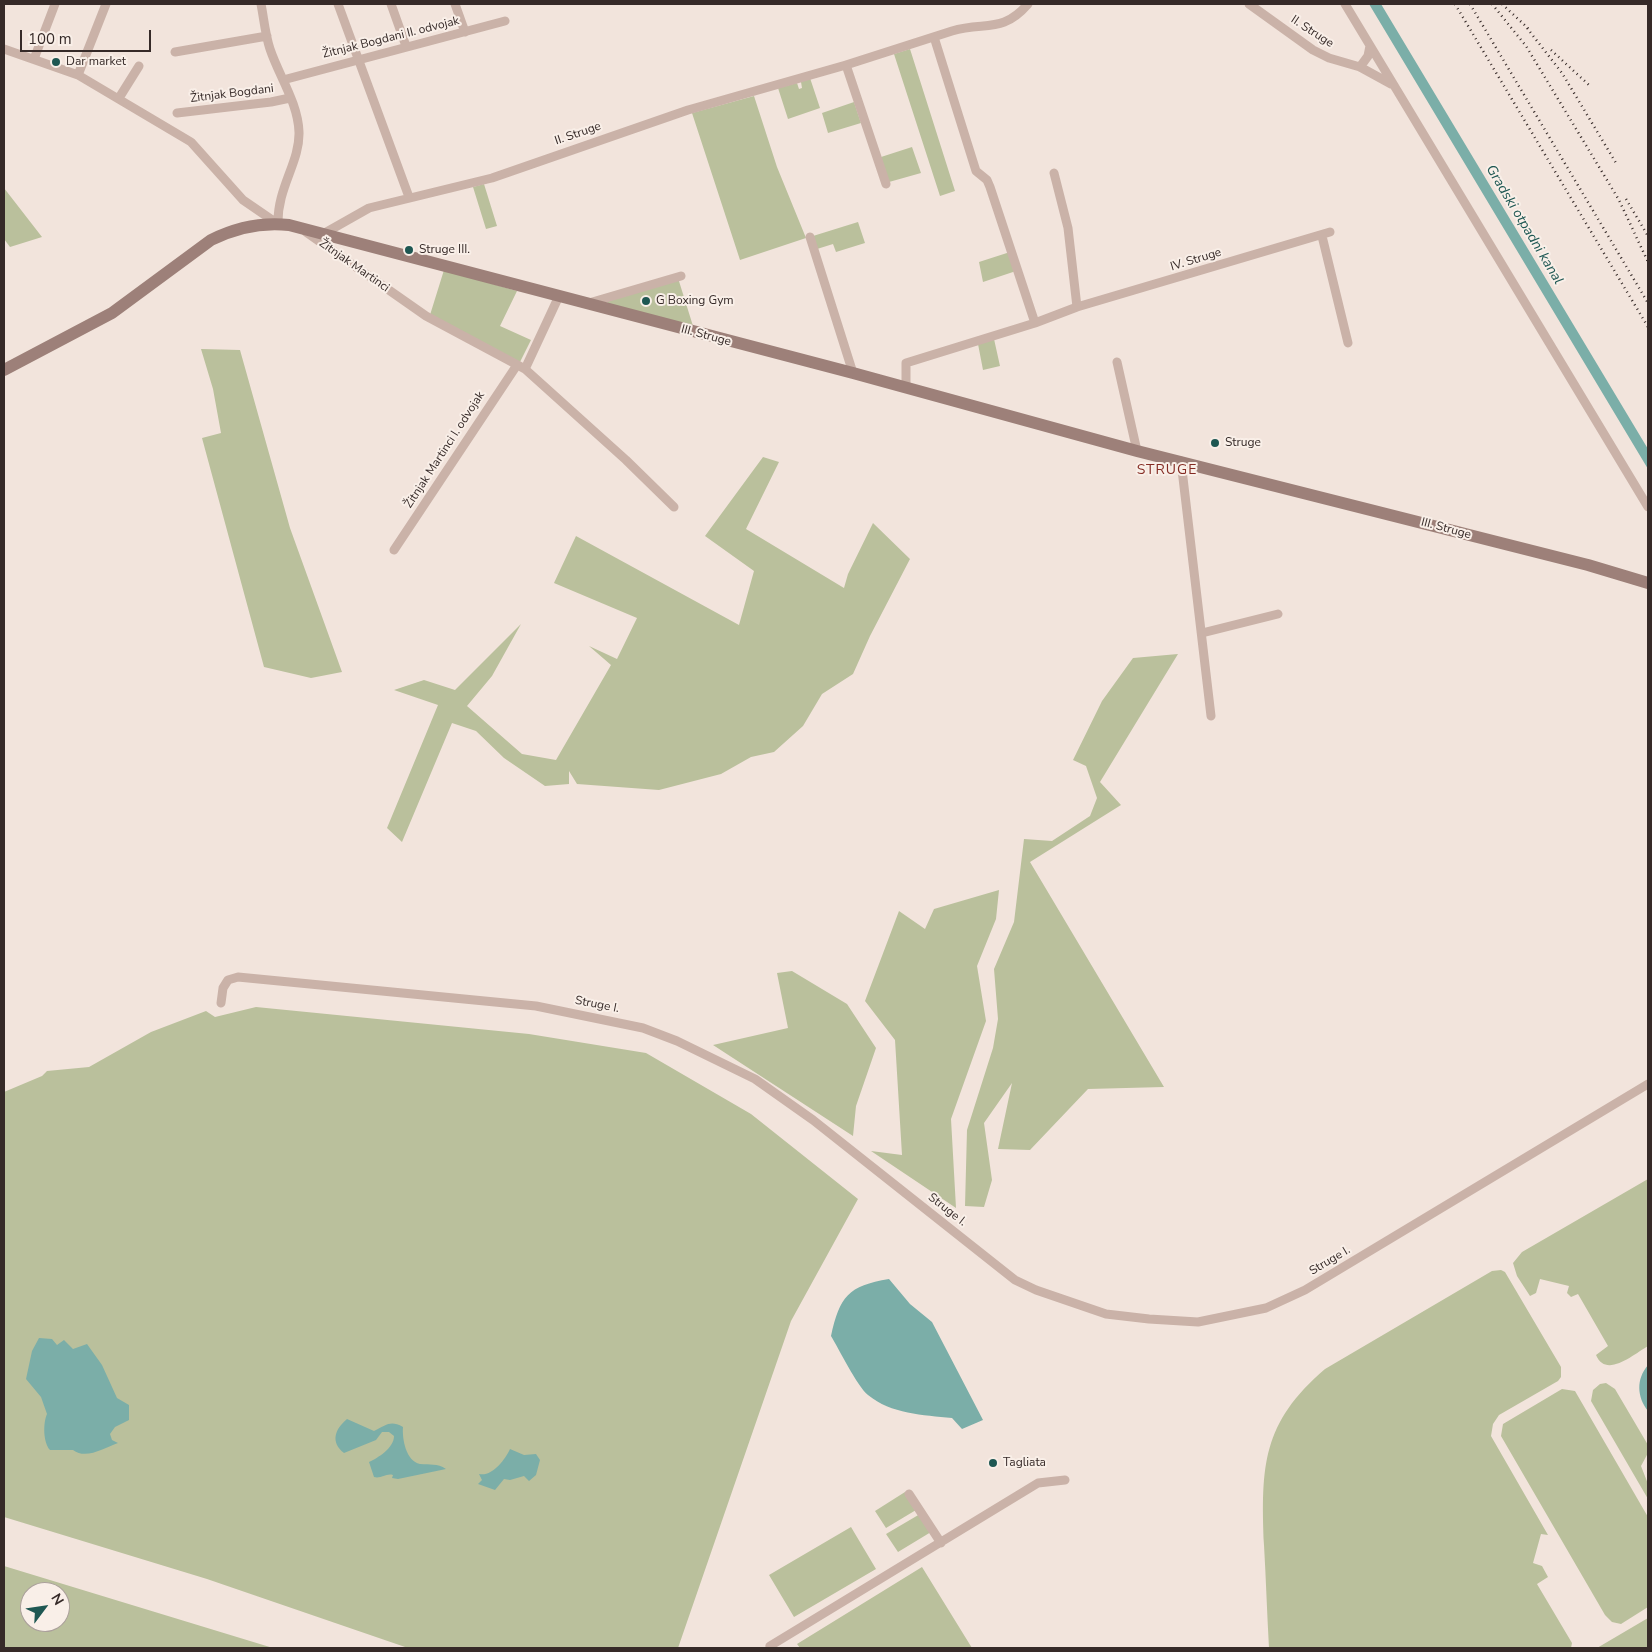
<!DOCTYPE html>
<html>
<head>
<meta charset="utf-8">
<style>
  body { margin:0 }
  #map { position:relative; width:1652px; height:1652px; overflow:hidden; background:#f2e4dc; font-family:"Nunito Sans",sans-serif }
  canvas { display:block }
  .frame { position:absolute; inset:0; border:5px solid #362a28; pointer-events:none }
  .north { position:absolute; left:20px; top:1582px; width:50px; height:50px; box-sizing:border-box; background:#f9efe8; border:1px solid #aba09b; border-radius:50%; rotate:59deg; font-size:14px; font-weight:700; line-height:20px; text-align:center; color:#362a28 }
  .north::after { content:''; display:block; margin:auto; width:18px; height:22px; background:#1e5752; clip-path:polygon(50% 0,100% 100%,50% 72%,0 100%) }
  .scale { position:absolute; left:20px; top:30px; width:131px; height:22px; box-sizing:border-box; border:2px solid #362a28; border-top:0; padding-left:6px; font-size:15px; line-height:18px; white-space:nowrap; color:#362a28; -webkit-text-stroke:4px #f9efe8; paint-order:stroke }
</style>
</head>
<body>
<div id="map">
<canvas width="1652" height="1652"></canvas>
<div class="frame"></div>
<div class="north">N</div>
<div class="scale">100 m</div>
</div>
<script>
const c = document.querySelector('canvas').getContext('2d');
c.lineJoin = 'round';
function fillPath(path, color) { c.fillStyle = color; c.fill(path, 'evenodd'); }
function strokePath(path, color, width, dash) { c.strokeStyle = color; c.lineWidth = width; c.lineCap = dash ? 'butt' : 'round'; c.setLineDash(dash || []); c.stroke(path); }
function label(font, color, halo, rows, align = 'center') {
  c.font = font + ' "Nunito Sans",sans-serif'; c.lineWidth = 4; c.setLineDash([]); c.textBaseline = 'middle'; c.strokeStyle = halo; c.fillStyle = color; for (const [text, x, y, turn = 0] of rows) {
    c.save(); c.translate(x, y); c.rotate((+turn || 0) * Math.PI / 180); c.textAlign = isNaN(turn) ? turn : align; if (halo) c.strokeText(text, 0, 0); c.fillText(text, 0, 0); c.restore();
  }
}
fillPath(new Path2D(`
  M 910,49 L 955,191 L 940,196 L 894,54 Z
  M 810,78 L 820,108 L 788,119 L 778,88 L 797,83 L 799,89 L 802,88 L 801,82 Z
  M 754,96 L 777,167 L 806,238 L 740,260 L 692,113 Z
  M 854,102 L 861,123 L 828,133 L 822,113 Z
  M 912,147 L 921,173 L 889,182 L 881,157 Z
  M 484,184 L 497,226 L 486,229 L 473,187 Z
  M 4,188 L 42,237 L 10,247 L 4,239 Z
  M 858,222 L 865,243 L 836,252 L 833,244 L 817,249 L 813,236 Z
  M 1010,252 L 1016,271 L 983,282 L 979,262 Z
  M 444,270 L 517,291 L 500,326 L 531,340 L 520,362 L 430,315 Z
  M 678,278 L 693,326 L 607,304 L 608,299 Z
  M 994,339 L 1000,366 L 983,370 L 978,344 Z
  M 201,349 L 240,350 L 290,528 L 342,672 L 311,678 L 264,667 L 202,438 L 221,433 L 213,389 Z
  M 763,457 L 779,462 L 746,529 L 844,588 L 848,574 L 873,523 L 910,559 L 870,636 L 853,674 L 822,694 L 803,726 L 774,752 L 751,757 L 721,774 L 659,790 L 577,784 L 569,771 L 569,784 L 545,786 L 504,758 L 476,731 L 452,723 L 402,842 L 387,828 L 438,705 L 394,690 L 424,680 L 455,690 L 521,624 L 492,676 L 467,706 L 522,754 L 556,760 L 611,665 L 589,646 L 617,659 L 637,618 L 554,583 L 576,536 L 739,625 L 754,571 L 705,536 Z
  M 1178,654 L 1100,782 L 1121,805 L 1030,862 L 1164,1087 L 1088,1089 L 1030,1150 L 998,1149 L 1012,1083 L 984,1123 L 992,1180 L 984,1207 L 965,1206 L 967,1130 L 993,1048 L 998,1019 L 994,969 L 1014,922 L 1024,839 L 1052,841 L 1090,816 L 1097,798 L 1086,766 L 1073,760 L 1102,701 L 1133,658 Z
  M 999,890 L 996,919 L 977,966 L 986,1021 L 951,1119 L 956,1208 L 871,1151 L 902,1155 L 895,1040 L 865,1001 L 899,911 L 925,929 L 934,909 Z
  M 792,971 L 847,1004 L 876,1048 L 856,1106 L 853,1136 L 713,1045 L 788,1028 L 777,973 Z
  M 256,1007 L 529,1034 L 646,1053 L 751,1114 L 858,1199 L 791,1321 L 678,1648 L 408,1648 L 207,1579 L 4,1517 L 4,1092 L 42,1076 L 47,1071 L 89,1067 L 151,1032 L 206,1011 L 215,1017 Z
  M 1648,1179 L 1648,1346 C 1634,1354 1606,1379 1596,1355 L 1608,1346 L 1578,1294 L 1571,1297 L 1567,1293 L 1569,1286 L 1540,1279 L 1536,1293 L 1530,1296 L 1517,1276 L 1513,1263 L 1522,1252 Z
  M 1501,1270 L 1505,1272 L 1561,1367 L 1561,1377 L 1558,1381 L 1499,1415 L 1493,1424 L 1491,1436 L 1548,1535 L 1541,1534 L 1533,1563 L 1542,1566 L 1548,1577 L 1537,1584 L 1572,1643 L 1571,1648 L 1269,1648 C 1267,1614 1266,1579 1264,1545 C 1261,1466 1262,1423 1325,1369 L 1492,1271 Z
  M 1606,1383 L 1615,1389 L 1648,1445 L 1648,1453 L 1641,1466 L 1648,1484 L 1648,1499 L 1591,1401 L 1593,1390 L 1600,1384 Z
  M 1562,1389 L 1575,1391 L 1648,1517 L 1648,1607 L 1621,1624 L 1612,1622 L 1605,1615 L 1501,1436 L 1503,1424 Z
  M 905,1492 L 916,1510 L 886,1528 L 875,1511 Z
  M 920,1514 L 931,1532 L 898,1552 L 886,1534 Z
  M 851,1527 L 876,1569 L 794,1617 L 769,1575 Z
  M 4,1566 L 273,1648 L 4,1648 ZM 30,1592 L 60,1592 L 60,1622 L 30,1622 Z
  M 922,1567 L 972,1648 L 800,1648 L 797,1644 Z
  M 1648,1618 L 1648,1648 L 1597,1648 Z`), '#bac09c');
fillPath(new Path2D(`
  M 1369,4 L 1381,4 L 1648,449 L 1648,469 Z
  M 889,1279 L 910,1304 L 932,1322 L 983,1420 L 962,1429 L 952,1418 C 923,1415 891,1414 868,1395 C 857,1386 839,1349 831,1336 C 840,1296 848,1286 889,1279 Z
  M 39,1338 L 52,1339 L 57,1345 L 64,1340 L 73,1349 L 87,1344 L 102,1365 L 117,1398 L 129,1405 L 129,1420 L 115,1427 L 110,1434 L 112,1440 L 118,1443 C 104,1448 86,1460 73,1450 L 50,1450 C 43,1442 43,1423 47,1414 L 41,1397 L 26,1379 L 32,1351 Z
  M 1648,1365 L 1648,1411 C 1637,1397 1636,1379 1648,1365 Z
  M 347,1419 L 374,1431 C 387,1425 390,1420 403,1427 C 402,1439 406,1461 420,1464 C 430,1465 437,1463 446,1469 L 398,1479 L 392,1478 L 393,1475 C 386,1473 381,1479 374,1477 L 369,1462 C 378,1458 394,1448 394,1436 L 389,1432 L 382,1432 L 376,1440 L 344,1453 C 330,1442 335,1429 347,1419 Z
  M 510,1449 L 524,1455 L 536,1454 L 540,1460 L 536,1475 L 529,1481 L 524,1476 L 510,1480 L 504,1479 L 495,1490 L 478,1484 L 482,1480 L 479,1474 C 492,1477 505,1460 510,1449 Z`), '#7baea8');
strokePath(new Path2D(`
  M 261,4 C 264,19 265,34 270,49 C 279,76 298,103 299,132 C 300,162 277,188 278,224
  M 338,4 L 409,197
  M 391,4 L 406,46
  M 455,4 L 465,32
  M 1249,4 L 1313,50 L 1329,58 L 1360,67 L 1391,84
  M 1345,4 L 1648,507
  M 934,37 L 976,171 L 987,180 L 990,187 L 1035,323
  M 4,49 L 78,75 L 191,142 L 243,200 L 278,224
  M 175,52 L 267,36
  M 34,59 L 55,4
  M 846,65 L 886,184
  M 1360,67 L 1368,56 L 1370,46
  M 78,75 L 106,4
  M 283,80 L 505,21
  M 119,98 L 139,66
  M 177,113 L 271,102 L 290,98
  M 1054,173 L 1068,228 L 1077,307
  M 306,232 L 426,316 L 525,369 L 626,460 L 674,507
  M 323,234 L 369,208 L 492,178 L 688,110 L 846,65 L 952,31 C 985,21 1002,34 1028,4
  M 1322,236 L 1348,343
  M 810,237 L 853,373
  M 589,303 L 681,276
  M 1117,362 L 1137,451
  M 525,369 L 559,296
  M 906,388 L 906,363 L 1035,323 L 1077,307 L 1330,232
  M 1181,461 L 1211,716
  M 394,550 L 517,365
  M 1202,633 L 1278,614
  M 221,1003 L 223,988 L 228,980 L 238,977 L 536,1006 L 643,1028 L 677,1041 L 755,1079 L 813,1120 L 1015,1280 L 1036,1290 L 1106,1314 L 1149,1319 L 1198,1322 L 1266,1308 L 1305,1290 L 1648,1084
  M 909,1494 L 941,1543
  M 771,1648 L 770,1646 L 1038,1483 L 1065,1480`), '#cab2a8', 9);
strokePath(new Path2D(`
  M 4,370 L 112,313 L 211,240 C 235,228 262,222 289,225 L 853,373 L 1137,451 L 1588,565 L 1648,583`), '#9d8079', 12);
strokePath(new Path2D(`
  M 1455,4 L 1648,327
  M 1470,4 L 1648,303
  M 1492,4 L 1526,46 L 1619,200 L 1648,262
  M 1502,4 L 1531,31
  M 1527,28 L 1562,73 L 1616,163
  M 1551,50 L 1589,85
  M 1626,199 L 1648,236`), '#362a28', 2.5, [1, 4]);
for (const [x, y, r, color] of [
  [56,62,5,"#1e5752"],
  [409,250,5,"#1e5752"],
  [646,301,5,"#1e5752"],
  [1215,443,5,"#1e5752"],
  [993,1463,5,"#1e5752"]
]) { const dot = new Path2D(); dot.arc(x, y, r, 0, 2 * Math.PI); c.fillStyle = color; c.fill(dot); strokePath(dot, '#f9efe8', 2); }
label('12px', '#362a28', '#f9efe8', [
  ["II. Struge",1312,32,33],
  ["Žitnjak Bogdani II. odvojak",391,38,-14],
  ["Žitnjak Bogdani",232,94,-7],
  ["II. Struge",578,134,-19],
  ["IV. Struge",1196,260,-17],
  ["Žitnjak Martinci",354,266,35],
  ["III. Struge",706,336,15],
  ["Žitnjak Martinci I. odvojak",445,450,-57],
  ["III. Struge",1446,529,15],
  ["Struge I.",597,1005,11],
  ["Struge I.",947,1210,38],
  ["Struge I.",1330,1261,-31]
]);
label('12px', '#362a28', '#f9efe8', [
  ["Dar market",66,62],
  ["Struge III.",419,250],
  ["G Boxing Gym",656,301],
  ["Struge",1225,443],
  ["Tagliata",1003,1463]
], 'left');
label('italic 14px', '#1e5752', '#f9efe8', [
  ["Gradski otpadni kanal",1524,225,59]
]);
c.letterSpacing = '1px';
label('14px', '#842a22', '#f9efe8', [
  ["STRUGE",1167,471]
]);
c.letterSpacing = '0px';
</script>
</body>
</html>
